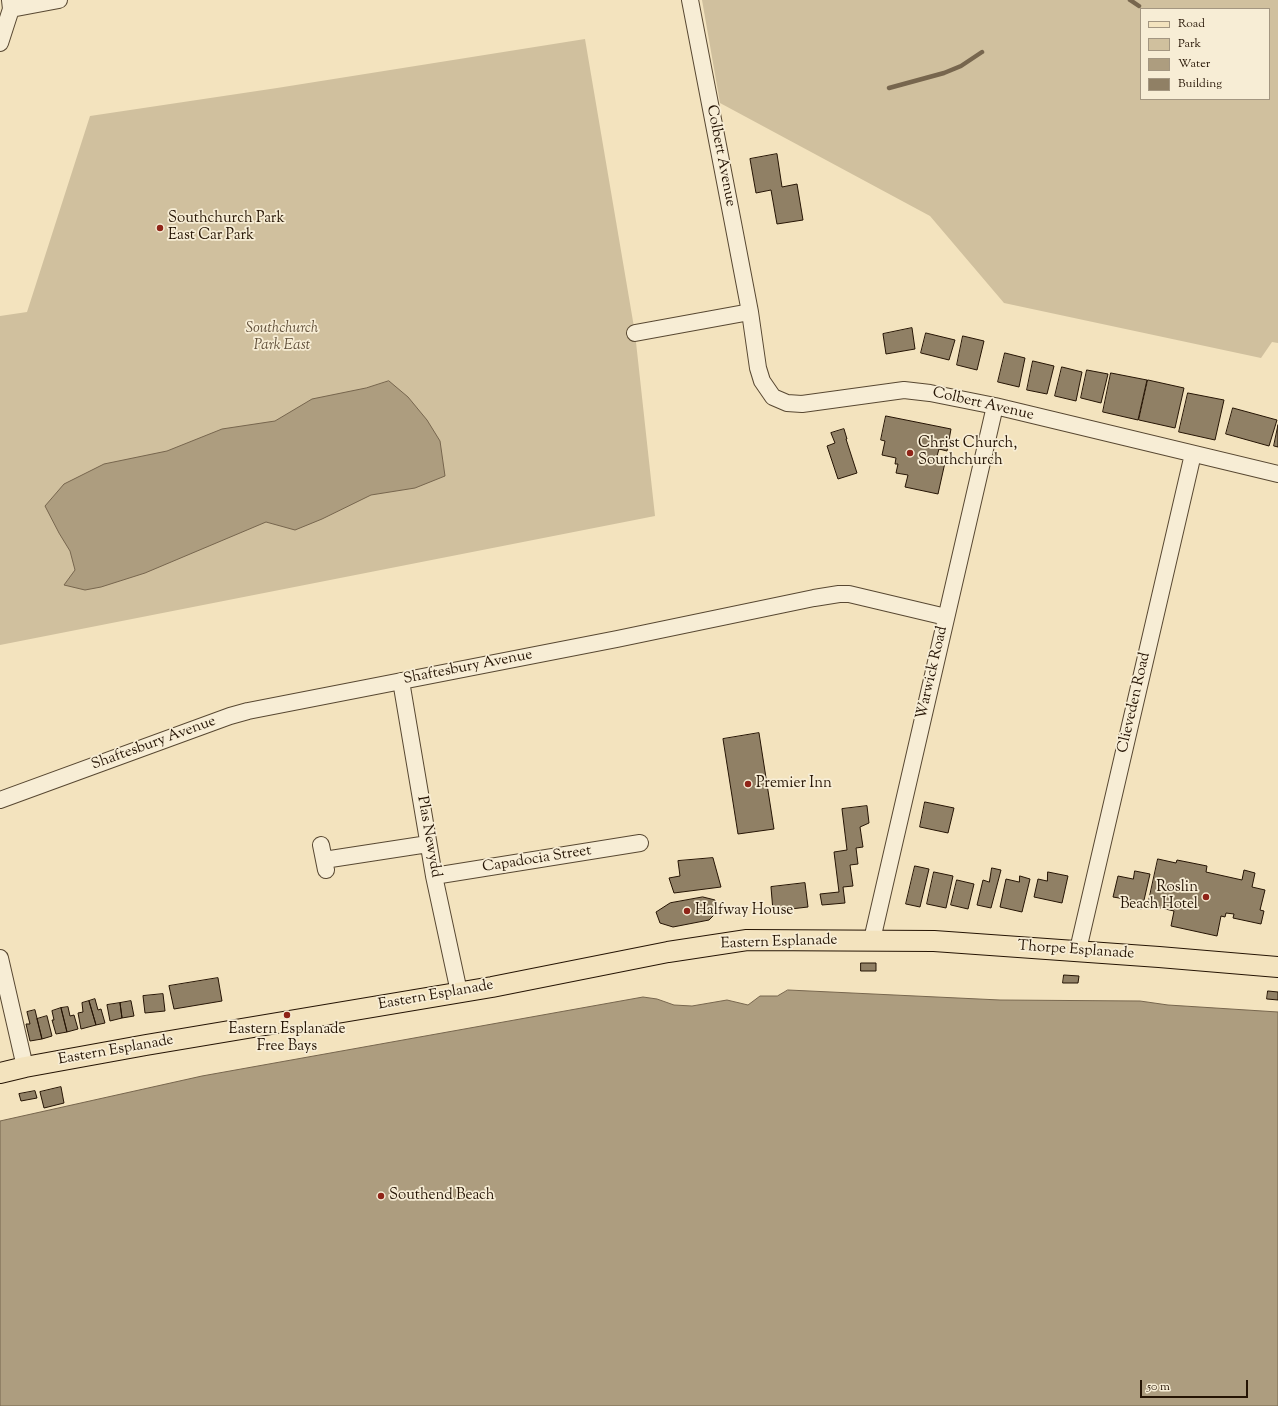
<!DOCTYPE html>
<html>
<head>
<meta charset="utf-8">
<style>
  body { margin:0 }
  #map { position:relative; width:1278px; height:1406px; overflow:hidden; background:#f3e3be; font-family:"Sorts Mill Goudy",serif }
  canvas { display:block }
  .legend { position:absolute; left:1140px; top:8px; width:130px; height:92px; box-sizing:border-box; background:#f7edd5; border:1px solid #a39681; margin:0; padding:5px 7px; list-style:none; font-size:12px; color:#251404 }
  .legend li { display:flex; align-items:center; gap:8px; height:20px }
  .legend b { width:20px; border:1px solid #a39681 }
  .scale { position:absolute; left:1140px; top:1380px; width:108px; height:18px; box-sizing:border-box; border:2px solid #251404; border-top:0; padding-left:5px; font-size:12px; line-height:14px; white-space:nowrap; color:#251404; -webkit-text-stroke:3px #f7edd5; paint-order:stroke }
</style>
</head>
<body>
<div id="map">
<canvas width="1278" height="1406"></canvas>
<ul class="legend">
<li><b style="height:5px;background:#f3e3be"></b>Road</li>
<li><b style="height:11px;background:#d0c09e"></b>Park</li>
<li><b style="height:11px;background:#ad9d7f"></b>Water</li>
<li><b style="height:11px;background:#908065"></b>Building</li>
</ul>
<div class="scale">50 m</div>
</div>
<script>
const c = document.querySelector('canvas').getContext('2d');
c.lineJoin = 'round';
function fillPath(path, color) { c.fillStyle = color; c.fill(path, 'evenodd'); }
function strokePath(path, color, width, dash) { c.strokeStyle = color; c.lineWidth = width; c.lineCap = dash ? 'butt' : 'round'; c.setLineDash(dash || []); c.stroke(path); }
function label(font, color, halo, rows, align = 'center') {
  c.font = font + ' "Sorts Mill Goudy",serif'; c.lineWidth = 3.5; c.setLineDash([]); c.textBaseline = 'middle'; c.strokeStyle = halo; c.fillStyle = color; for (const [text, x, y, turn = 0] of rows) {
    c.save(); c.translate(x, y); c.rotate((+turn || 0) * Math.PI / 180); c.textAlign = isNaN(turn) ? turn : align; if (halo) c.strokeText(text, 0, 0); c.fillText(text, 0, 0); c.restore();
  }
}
fillPath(new Path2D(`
  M 702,0 L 1278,0 L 1278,343 L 1272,342 L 1261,358 L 1004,303 L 930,216 L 720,103 ZM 1141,9 L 1269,9 L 1269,99 L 1141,99 Z
  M 585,39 L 635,333 L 655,516 L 0,645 L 0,316 L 27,312 L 90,116 L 277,88 Z`), '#d0c09e');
const water = new Path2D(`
  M 389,381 L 408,397 L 427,420 L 440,441 L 445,476 L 415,488 L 371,495 L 322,519 L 295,530 L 266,522 L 145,573 L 101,587 L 85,590 L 64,585 L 75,570 L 70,551 L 59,533 L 45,506 L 64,484 L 104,464 L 167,451 L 222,429 L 275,421 L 312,399 L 366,388 Z
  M 788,990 L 1000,1000 L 1140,1001 L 1168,1005 L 1278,1012 L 1278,1406 L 0,1406 L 0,1121 L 202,1076 L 643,997 L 657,999 L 674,1005 L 692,1006 L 727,1000 L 748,1005 L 760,996 L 777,996 Z`);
fillPath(water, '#ad9d7f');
strokePath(water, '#77664e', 1);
strokePath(new Path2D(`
  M 1130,0 L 1139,6
  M 889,88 L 944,73 L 961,66 L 982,52`), '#77664e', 4.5);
const building = new Path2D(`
  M 777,154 L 782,187 L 797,184 L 803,220 L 777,224 L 771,190 L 756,193 L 750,159 Z
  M 912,328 L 915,349 L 886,354 L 883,334 Z
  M 926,333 L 955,340 L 949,360 L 921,353 Z
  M 963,336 L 984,341 L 977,370 L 957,365 Z
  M 1005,353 L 1025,358 L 1019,387 L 998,382 Z
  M 1033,361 L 1054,366 L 1047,394 L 1027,390 Z
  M 1062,367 L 1082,372 L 1076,401 L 1055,396 Z
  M 1087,370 L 1108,374 L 1101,403 L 1081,398 Z
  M 1111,373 L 1147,380 L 1138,420 L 1103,412 Z
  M 1148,380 L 1184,388 L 1175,428 L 1139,420 Z
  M 1188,393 L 1224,400 L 1215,440 L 1179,432 Z
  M 1233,408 L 1277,420 L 1269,446 L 1226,434 Z
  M 886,416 L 951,429 L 947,451 L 939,449 L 937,456 L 946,458 L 938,494 L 905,487 L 908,475 L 896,473 L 898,464 L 895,464 L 896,458 L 882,455 L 885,441 L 881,440 Z
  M 1278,425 L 1278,447 L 1274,446 Z
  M 844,429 L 847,439 L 846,439 L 857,473 L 838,479 L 827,446 L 835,443 L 831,433 Z
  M 759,733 L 774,829 L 738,834 L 723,739 Z
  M 925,802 L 954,808 L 948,833 L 920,827 Z
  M 867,806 L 869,823 L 860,827 L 863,847 L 856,848 L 858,864 L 850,865 L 853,886 L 843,887 L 845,903 L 822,905 L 820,894 L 839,892 L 834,852 L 847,850 L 842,809 Z
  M 713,858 L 721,887 L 674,893 L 669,878 L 680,876 L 678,861 Z
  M 1158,859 L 1176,863 L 1177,860 L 1207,866 L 1206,872 L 1242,880 L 1244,870 L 1255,873 L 1252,887 L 1265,890 L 1260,910 L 1264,911 L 1261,924 L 1233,918 L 1234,914 L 1226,913 L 1225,917 L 1221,916 L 1217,936 L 1171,926 L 1174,911 L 1148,905 Z
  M 915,866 L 929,869 L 920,907 L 906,904 Z
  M 992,868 L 1001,870 L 991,908 L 977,905 L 983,880 L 989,882 Z
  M 1135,871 L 1150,874 L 1142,909 L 1130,907 L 1131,900 L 1113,897 L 1118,876 L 1133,879 Z
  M 934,872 L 953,876 L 946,908 L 927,904 Z
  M 1048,872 L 1068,876 L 1062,903 L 1034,897 L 1038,879 L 1047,881 Z
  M 1020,876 L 1030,879 L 1022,912 L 1000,907 L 1006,879 L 1019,882 Z
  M 957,880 L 974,884 L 968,909 L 951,905 Z
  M 805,883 L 808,907 L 773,911 L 771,887 Z
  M 703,897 L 715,900 L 718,911 L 709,920 L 673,927 L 660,923 L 656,912 L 670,903 Z
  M 861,963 L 876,963 L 876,971 L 861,971 Z
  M 1064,975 L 1079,976 L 1078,983 L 1063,983 Z
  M 218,978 L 222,1001 L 174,1009 L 169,986 Z
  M 1268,991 L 1278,992 L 1278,1000 L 1267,999 Z
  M 163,994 L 165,1011 L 145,1013 L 143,996 Z
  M 95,999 L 98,1010 L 101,1009 L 105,1023 L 96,1025 L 89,1001 Z
  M 89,1001 L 96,1025 L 81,1029 L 78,1013 L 83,1012 L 82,1003 Z
  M 131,1001 L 134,1016 L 122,1018 L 120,1003 Z
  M 120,1003 L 122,1018 L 110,1021 L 107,1005 Z
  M 68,1007 L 70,1016 L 74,1015 L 78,1029 L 67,1032 L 61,1008 Z
  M 61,1008 L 67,1032 L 56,1034 L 52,1020 L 54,1020 L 52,1011 Z
  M 35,1010 L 42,1039 L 30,1041 L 26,1024 L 30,1024 L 27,1012 Z
  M 47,1016 L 52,1036 L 42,1039 L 37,1019 Z
  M 61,1087 L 64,1103 L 44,1108 L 40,1092 Z
  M 35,1091 L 37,1098 L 21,1101 L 19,1094 Z`);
fillPath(building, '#908065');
strokePath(building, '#251404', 1);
const minor = new Path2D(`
  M 690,0 L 733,223 L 750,312 L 758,368 L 762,381 L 773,397 L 787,403 L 802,404 L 904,390 L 930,393 L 995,406 L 1278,474
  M 11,9 L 59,0
  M 0,43 L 11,9 L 10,0
  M 635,333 L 750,312
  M 401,681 L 434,876 L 459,992
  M 0,800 L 230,716 L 248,711 L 617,639 L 814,598 L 839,594 L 849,594 L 946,617
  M 321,845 L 326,870
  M 324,860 L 428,844
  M 434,876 L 640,843
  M 873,941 L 874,931 L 995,406
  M 1080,951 L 1080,941 L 1193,454
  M 0,958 L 25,1067`);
const major = new Path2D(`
  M 0,1073 L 25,1067 L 146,1045 L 492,987 L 668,952 L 747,940 L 934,941 L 1159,957 L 1278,967`);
strokePath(minor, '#584832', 18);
strokePath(major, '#251404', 22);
strokePath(minor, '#f7edd5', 16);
strokePath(major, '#f3e3be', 20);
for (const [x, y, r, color] of [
  [160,228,4,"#8f2418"],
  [910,453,4,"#8f2418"],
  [748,784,4,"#8f2418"],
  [1206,897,4,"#8f2418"],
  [687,911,4,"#8f2418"],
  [287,1015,4,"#8f2418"],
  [381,1196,4,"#8f2418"]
]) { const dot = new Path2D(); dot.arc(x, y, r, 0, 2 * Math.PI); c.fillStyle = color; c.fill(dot); strokePath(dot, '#f7edd5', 1.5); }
label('15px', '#251404', '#f7edd5', [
  ["Colbert Avenue",720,156,79],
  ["Colbert Avenue",983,405,13],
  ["Shaftesbury Avenue",468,668,-11],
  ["Warwick Road",933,673,-77],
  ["Clieveden Road",1135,703,-77],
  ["Shaftesbury Avenue",154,744,-20],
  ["Plas Newydd",428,837,80],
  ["Capadocia Street",537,860,-9],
  ["Eastern Esplanade",779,943,-2],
  ["Thorpe Esplanade",1076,951,4],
  ["Eastern Esplanade",436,996,-10],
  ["Eastern Esplanade",116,1051,-10]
]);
label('15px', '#251404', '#f7edd5', [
  ["Southchurch Park",168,219],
  ["East Car Park",168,236],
  ["Christ Church,",918,444],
  ["Southchurch",918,461],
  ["Premier Inn",756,784],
  ["Roslin",1198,888,"right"],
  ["Beach Hotel",1198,905,"right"],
  ["Halfway House",695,911],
  ["Eastern Esplanade",287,1030,"center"],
  ["Free Bays",287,1047,"center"],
  ["Southend Beach",389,1196]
], 'left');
label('italic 15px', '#61503a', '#f7edd5', [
  ["Southchurch",282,329],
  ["Park East",282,346]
]);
</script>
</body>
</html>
